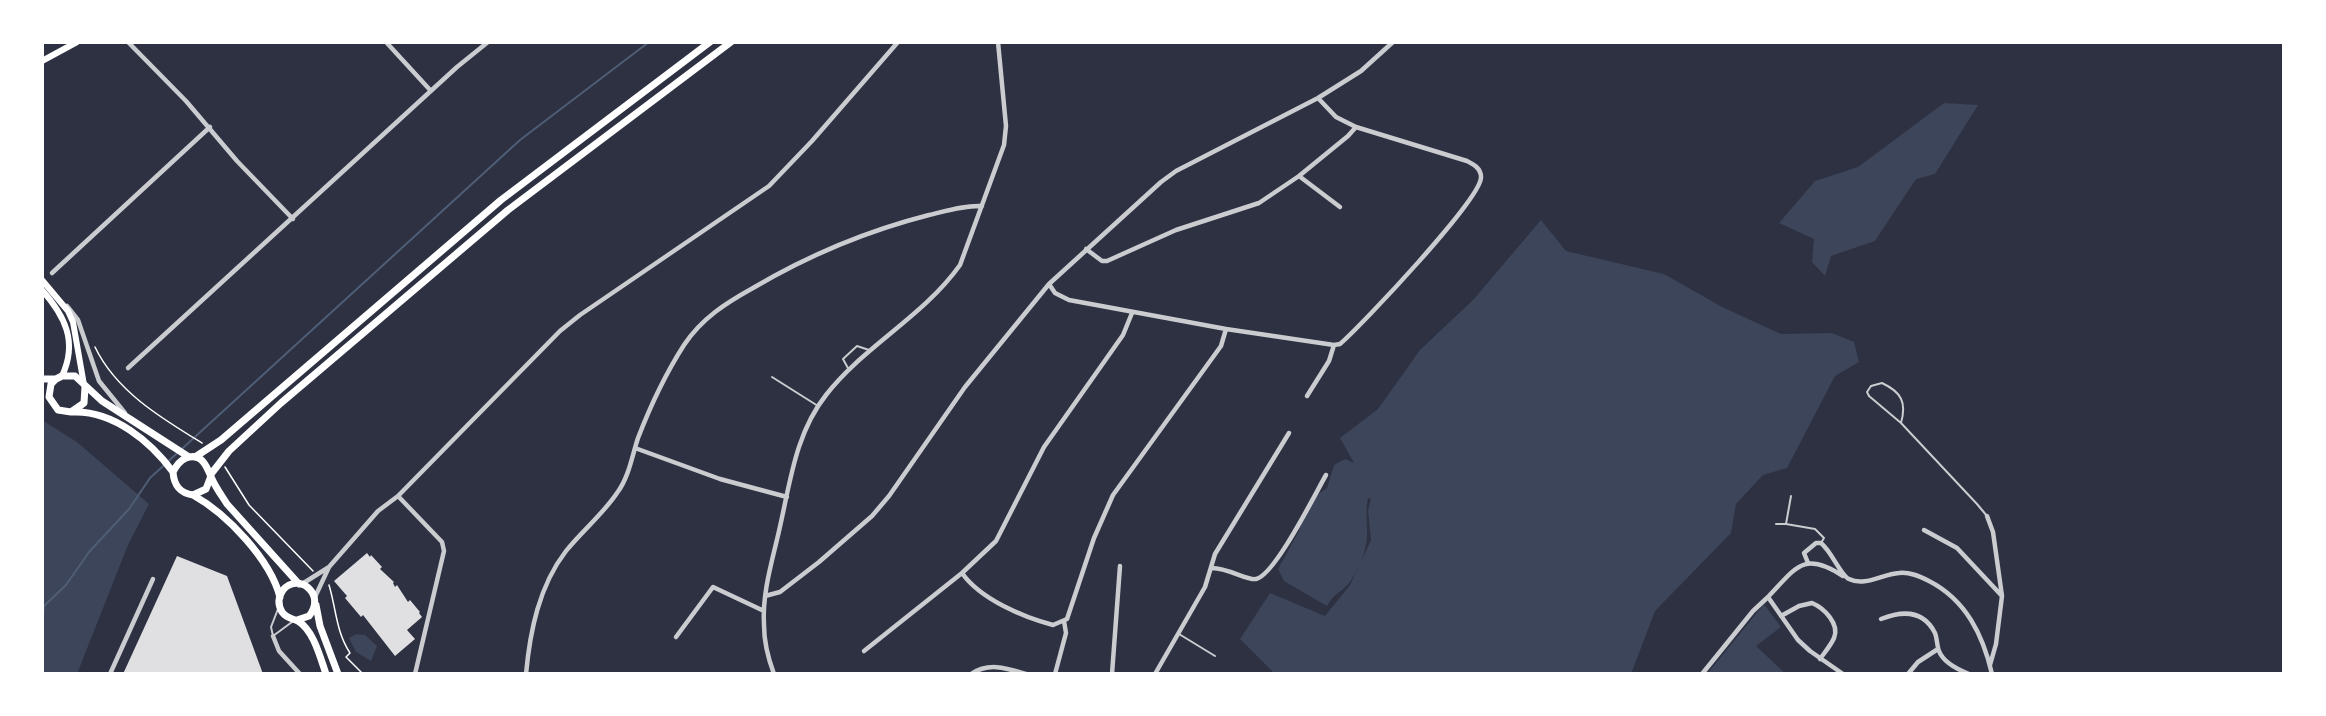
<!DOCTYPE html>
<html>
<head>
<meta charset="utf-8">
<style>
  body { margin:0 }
  #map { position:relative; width:2326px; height:716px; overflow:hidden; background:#2d3142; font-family:"Public Sans",sans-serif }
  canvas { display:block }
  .frame { position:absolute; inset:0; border:44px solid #fff; pointer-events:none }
</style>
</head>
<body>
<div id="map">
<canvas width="2326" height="716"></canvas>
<div class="frame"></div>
</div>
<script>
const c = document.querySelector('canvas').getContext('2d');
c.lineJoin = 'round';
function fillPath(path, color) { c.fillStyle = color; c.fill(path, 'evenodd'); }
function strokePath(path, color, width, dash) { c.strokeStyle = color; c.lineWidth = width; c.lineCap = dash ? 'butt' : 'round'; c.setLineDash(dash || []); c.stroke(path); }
fillPath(new Path2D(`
  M 1944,103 L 1978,105 L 1935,174 L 1916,179 L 1875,241 L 1831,256 L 1825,276 L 1812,262 L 1814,239 L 1779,223 L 1815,181 L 1858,167 Z
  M 1541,220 L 1566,251 L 1664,274 L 1722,307 L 1781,334 L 1832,333 L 1854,342 L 1859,362 L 1835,376 L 1787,468 L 1763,475 L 1736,504 L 1731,533 L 1655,611 L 1631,674 L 1275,674 L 1240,639 L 1270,593 L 1325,616 L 1350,585 L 1371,540 L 1368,510 L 1371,499 L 1368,498 C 1364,515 1370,532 1365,549 C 1363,559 1355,575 1349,583 C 1341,593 1335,592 1327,606 L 1284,581 L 1278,569 L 1299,531 L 1303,516 L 1314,497 L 1327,488 L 1334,465 L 1345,459 L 1354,463 L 1340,438 L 1378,409 L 1420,350 L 1473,300 Z
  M 42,420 L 77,442 L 149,504 L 128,545 L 77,674 L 42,674 Z
  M 1764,604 L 1781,627 L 1756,646 L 1786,674 L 1707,674 Z
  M 356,634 L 365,635 L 377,646 L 371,661 L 356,652 L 349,638 Z`), '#3c4559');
strokePath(new Path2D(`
  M 42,624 L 44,606 L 66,585 L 89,552 L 129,509 L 150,478 L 520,140 L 649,42`), '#4f5d75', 2);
fillPath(new Path2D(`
  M 367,553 L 370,557 L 371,555 L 382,567 L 380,569 L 394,582 L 393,583 L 395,587 L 397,585 L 408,602 L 410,600 L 420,612 L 419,613 L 422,617 L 407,630 L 415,639 L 395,656 L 363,615 L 361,617 L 345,598 L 347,596 L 334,581 Z
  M 177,556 L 227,576 L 263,674 L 123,674 Z`), '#e0e0e3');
strokePath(new Path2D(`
  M 95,347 C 116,391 161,418 202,443
  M 225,467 L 249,505 L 313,571
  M 329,585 C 336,608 336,632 350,653 L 346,657 L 363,674`), '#fff', 1.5);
strokePath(new Path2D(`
  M 849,370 L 843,359 L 857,346 L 869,350
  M 772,377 L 818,406
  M 1901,423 C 1907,402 1901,392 1882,383 L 1871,386 L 1867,392 L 1869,396 L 1901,423 L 1977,504 L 1987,516
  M 1791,496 L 1786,524 L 1815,529 L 1824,538 L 1821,543
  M 1776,524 L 1785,524
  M 278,609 L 271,627 L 273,636 L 292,622
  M 1179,634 L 1215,656`), '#caccd0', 2);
strokePath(new Path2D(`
  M 128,42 L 186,101 L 237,161 L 293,219
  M 386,42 L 431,91
  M 1299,176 L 1340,207
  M 1086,249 L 1102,261 L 1107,261 L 1176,230 L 1259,203 L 1299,176 L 1348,136 L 1356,127
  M 52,273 L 210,127
  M 1049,284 L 1055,293 L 1069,300 L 1226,329 L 1334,345 L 1340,344 C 1361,326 1482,198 1481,177 C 1481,168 1473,164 1467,161 L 1356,127 L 1336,117 L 1318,98
  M 67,306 L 78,320 L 99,381 L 125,413
  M 128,368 L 457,67 L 488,42
  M 1307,396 L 1329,361 L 1334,345
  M 635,448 L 720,479 L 787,497
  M 398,496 L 442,542 L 444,551 L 415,674
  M 1987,516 L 1993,532 L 2002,596
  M 1924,530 L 1957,548 L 2002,596 L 1996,644 L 1990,665
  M 1808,563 L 1804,553 L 1816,543 L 1821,543 C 1832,552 1841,576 1849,579 C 1865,587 1882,574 1899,573 C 1910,572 1919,576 1929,581 C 1966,600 1983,635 1992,674
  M 329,567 L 378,511 L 398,496 L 560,331 L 580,315 L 769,186 L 812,141 L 898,42
  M 1211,568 C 1226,567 1248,581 1256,579 C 1275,575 1315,494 1326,475
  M 962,573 C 980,599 1023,617 1053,625 L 1067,619 L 1094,538 L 1113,495 L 1221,346 L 1226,329
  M 302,584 L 329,567 L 315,597
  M 765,596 L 780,592 L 819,562 L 872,516 L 889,496 L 965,387 L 1049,284 L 1161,182 L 1176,171 L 1318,98 L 1361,71 L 1393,42
  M 1768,597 C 1796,568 1803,550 1843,576
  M 1781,616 L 1799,606 L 1812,603 C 1824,608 1840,624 1834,638 C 1831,645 1825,652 1820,659
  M 1881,619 C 1901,611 1923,609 1935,633 C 1937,638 1937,646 1939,651 C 1943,662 1959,670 1969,674
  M 273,636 L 279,651 L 300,674
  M 676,637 L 713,587 L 764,611
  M 864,651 L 962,573 L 996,541 L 1044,447 L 1123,335 L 1132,313
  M 110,674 L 153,579
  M 526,674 C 530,631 539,586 566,551 C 582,531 603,514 617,493 C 629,477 632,456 638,438 C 650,407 666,373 684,345 C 702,318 726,303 753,288 C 809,255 866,231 929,215 C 946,211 965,205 982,206
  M 774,674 C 768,658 764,642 764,625 C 762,593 772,562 779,531 C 790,484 795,434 826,395 C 864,346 923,317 960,265 L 1004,145 L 1006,126 L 998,42
  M 971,674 C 989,662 1006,668 1026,674
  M 1055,674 L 1066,633 L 1064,621
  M 1112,674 L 1120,566
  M 1155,674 L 1205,587 L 1215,554 L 1289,433
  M 1702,674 L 1753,611 L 1768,597 L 1798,640 L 1810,651 L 1843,674
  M 1908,674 L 1918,662 L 1938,649`), '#caccd0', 4.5);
strokePath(new Path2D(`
  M 42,61 L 77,42
  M 42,280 L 68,311 L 73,322 L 84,385
  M 42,290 C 65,316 78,342 62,376`), '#fff', 6);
strokePath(new Path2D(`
  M 42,379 L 56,379
  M 85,387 L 84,403 L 71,412 L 58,410 L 49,397 L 51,384 L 56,379 L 62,376 L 75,376 L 102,401 L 189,457
  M 74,412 C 114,411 151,442 173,472
  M 195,457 L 221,440 L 501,200 L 710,42
  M 211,474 L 229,451 L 281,403 L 508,210 L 731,42
  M 211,476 L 206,489 L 193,495 C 180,493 174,486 173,472 C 176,466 179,461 186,458 C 202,452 207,467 212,479 C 216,488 222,496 227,504 L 299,584
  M 193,495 C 227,514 270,559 280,597
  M 316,605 L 320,626 L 338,674
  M 297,620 L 309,616 C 327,594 298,572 283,590 C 278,597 278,605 282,612 C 287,619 292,618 298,621 C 314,631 320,657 326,674`), '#fff', 7);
</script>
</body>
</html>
